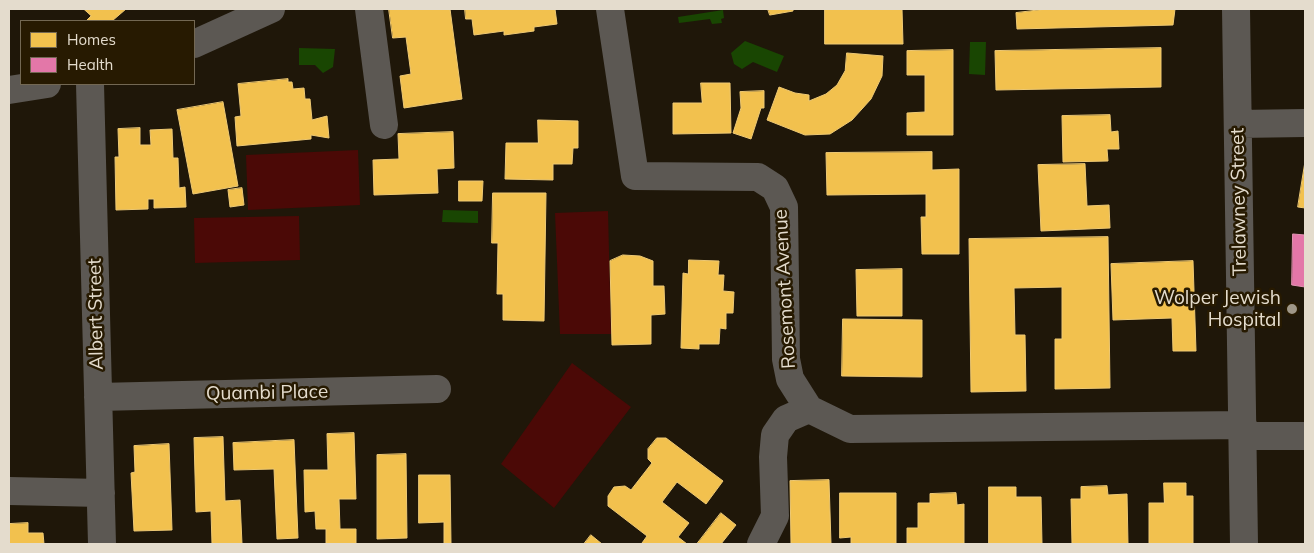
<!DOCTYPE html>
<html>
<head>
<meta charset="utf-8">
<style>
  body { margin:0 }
  #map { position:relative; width:1314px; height:553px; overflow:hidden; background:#1f1709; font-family:Mulish,sans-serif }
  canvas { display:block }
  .frame { position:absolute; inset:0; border:10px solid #e4dccd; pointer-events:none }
  .legend { position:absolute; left:20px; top:20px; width:175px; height:65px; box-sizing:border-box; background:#271a01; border:1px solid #736853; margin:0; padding:6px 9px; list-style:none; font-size:15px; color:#e4dccd }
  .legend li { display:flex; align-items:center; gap:10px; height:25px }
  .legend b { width:25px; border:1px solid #736853 }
</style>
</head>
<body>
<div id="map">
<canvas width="1314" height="553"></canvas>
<div class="frame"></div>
<ul class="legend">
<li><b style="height:14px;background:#f2c14e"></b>Homes</li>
<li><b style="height:14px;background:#e377a8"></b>Health</li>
</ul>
</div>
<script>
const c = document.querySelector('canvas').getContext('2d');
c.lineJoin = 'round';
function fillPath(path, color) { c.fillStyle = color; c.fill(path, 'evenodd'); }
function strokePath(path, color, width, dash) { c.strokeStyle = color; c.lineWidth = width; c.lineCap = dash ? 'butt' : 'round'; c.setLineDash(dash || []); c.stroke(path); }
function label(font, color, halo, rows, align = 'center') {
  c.font = font + ' Mulish,sans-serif'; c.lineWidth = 5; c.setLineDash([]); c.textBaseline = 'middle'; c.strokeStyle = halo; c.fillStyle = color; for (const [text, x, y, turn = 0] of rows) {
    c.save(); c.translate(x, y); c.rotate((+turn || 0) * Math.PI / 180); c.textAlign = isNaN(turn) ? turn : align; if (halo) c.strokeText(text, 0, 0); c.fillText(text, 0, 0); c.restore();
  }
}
fillPath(new Path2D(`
  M 358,150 L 360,205 L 248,210 L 246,155 Z
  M 608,211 L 611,334 L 560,334 L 555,213 Z
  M 299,216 L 300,260 L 195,263 L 194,218 Z
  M 572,363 L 631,407 L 554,508 L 501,464 Z`), '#4b0906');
fillPath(new Path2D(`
  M 723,10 L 724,18 L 721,19 L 722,23 L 712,24 L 710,19 L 679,23 L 678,17 Z
  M 745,41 L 784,56 L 777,72 L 753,62 L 742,69 L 734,64 L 731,53 Z
  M 970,42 L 986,42 L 985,75 L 969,74 Z
  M 299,48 L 335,49 L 333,67 L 323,73 L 315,65 L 299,65 Z
  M 443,210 L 478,211 L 478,223 L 442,222 Z`), '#194602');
const homes = new Path2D(`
  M 84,9 L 126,9 L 112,21 L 88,21 L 87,20 L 91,16 Z
  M 389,9 L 450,9 L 462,99 L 404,108 L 400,76 L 411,74 L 406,37 L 393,38 Z
  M 465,9 L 555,9 L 557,24 L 534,27 L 534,31 L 504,35 L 504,31 L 474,35 L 472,19 L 466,19 Z
  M 768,9 L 793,9 L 793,11 L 770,15 Z
  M 825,9 L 902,9 L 903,44 L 825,44 Z
  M 1047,9 L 1175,9 L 1173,25 L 1017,29 L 1016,13 Z
  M 1161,48 L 1161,87 L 996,90 L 995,51 Z
  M 953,50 L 953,135 L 907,135 L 907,113 L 925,112 L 925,75 L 907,75 L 907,51 Z
  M 847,53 L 883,56 L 882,76 L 871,99 L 852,120 L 830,134 L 805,135 L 767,120 L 779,87 L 795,93 L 809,95 L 809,101 L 826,94 L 837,85 L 845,71 Z
  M 288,79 L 288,82 L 292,82 L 293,89 L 304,88 L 305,99 L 310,99 L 312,120 L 327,116 L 329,138 L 311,135 L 311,139 L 237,146 L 235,117 L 241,116 L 238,84 Z
  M 701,83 L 730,83 L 731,133 L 673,134 L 673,103 L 702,103 Z
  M 764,91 L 764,108 L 761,108 L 751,139 L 733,133 L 741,108 L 740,92 Z
  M 223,102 L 238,186 L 193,194 L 177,110 Z
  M 1110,115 L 1111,132 L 1118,131 L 1119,149 L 1107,149 L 1108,161 L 1063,162 L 1062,116 Z
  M 538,120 L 578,121 L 578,148 L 573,148 L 572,164 L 553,164 L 553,180 L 505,179 L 506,143 L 538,143 Z
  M 140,128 L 140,145 L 151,145 L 150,130 L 172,129 L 173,158 L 178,158 L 179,188 L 185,187 L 186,207 L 154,208 L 154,199 L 148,199 L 148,209 L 116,210 L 115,157 L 119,157 L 118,129 Z
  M 453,132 L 454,168 L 437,169 L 438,193 L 374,195 L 373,160 L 399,159 L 398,134 Z
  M 932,152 L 932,170 L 959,169 L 959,254 L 922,254 L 921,217 L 926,217 L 926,194 L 827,195 L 826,153 Z
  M 1305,162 L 1305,208 L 1298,207 Z
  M 1085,164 L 1087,206 L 1109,205 L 1110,228 L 1041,231 L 1038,165 Z
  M 459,181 L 483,181 L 482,201 L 459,201 Z
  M 242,188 L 244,205 L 230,207 L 228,190 Z
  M 493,193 L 546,193 L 544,321 L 503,320 L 503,294 L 497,294 L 498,243 L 492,243 Z
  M 1108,237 L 1110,388 L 1055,389 L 1055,339 L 1062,339 L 1062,287 L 1014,288 L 1015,335 L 1025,335 L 1026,391 L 971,392 L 969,239 Z
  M 623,255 L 640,256 L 653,261 L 653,286 L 664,286 L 665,314 L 651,315 L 651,344 L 612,345 L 610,261 Z
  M 689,260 L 719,261 L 718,275 L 724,275 L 723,291 L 734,292 L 733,313 L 726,313 L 726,329 L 720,328 L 719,344 L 699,344 L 699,349 L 681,348 L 683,273 L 688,274 Z
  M 1193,261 L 1196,351 L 1173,351 L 1172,318 L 1113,320 L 1111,264 Z
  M 902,269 L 902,316 L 857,316 L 856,270 Z
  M 843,319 L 922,320 L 922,377 L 842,376 Z
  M 354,433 L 356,499 L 339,499 L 340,529 L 356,529 L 356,544 L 326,544 L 326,529 L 316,529 L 315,511 L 305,512 L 304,470 L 328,470 L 327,434 Z
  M 223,437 L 225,501 L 240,500 L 242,544 L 212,544 L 211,511 L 196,512 L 194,438 Z
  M 657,438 L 666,438 L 723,481 L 706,504 L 677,482 L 662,502 L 689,523 L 678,537 L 687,544 L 644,544 L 642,543 L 647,536 L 608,506 L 608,496 L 614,487 L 625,486 L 631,490 L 652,463 L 648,459 L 648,449 Z
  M 294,440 L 298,538 L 277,539 L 274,469 L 234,470 L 233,443 Z
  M 169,444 L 172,530 L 134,531 L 131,473 L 135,472 L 134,446 Z
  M 406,454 L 407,538 L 377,539 L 377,455 Z
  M 419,475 L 450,475 L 451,544 L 444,544 L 444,522 L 419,523 Z
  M 829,480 L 831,544 L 791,544 L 790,481 Z
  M 1164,483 L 1186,483 L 1186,496 L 1193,496 L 1193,544 L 1149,544 L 1149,503 L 1164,503 Z
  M 1107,486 L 1108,495 L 1127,494 L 1128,544 L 1072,544 L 1071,499 L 1081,499 L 1081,487 Z
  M 989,487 L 1016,487 L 1016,497 L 1041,497 L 1042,544 L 989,544 Z
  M 840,493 L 896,493 L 896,544 L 851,544 L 851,537 L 840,538 Z
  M 956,493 L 957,505 L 964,504 L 964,544 L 907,544 L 907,528 L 918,528 L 918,503 L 930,503 L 930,494 Z
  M 721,513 L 736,525 L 721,544 L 697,544 Z
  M 28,523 L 28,533 L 43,533 L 44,544 L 9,544 L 9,524 Z
  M 591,535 L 602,544 L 584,544 Z`);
fillPath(homes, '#f2c14e');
strokePath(homes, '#eec974', 1);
const health = new Path2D(`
  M 1293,234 L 1305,235 L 1305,287 L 1292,285 Z`);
fillPath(health, '#e377a8');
strokePath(health, '#e395b3', 1);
strokePath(new Path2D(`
  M 369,9 L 384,125
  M 610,9 L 635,176 L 758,177 L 775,188 L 784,207 L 786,359 L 790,379 L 809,409 L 850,429 L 1243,425
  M 1236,9 L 1244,544
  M 194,44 L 271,9
  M 90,84 L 102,544
  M 9,90 L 47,84
  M 1238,124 L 1305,123
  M 98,397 L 437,389
  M 1243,436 L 1305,436
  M 9,491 L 101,493
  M 761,544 L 775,516 L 773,457 L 775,435 L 786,419 L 809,409`), '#5c5853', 28);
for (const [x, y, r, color] of [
  [1292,309,6,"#9f9788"]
]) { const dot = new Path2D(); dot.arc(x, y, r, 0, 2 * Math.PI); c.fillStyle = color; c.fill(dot); strokePath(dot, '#271a01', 2); }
label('19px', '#e4dccd', '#271a01', [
  ["Trelawney Street",1239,202,-91],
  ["Rosemont Avenue",785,289,-93],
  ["Albert Street",96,314,-91],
  ["Quambi Place",267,393,-1]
]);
label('19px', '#e4dccd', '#271a01', [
  ["Wolper Jewish",1281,298],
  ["Hospital",1281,320]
], 'right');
</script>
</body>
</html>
